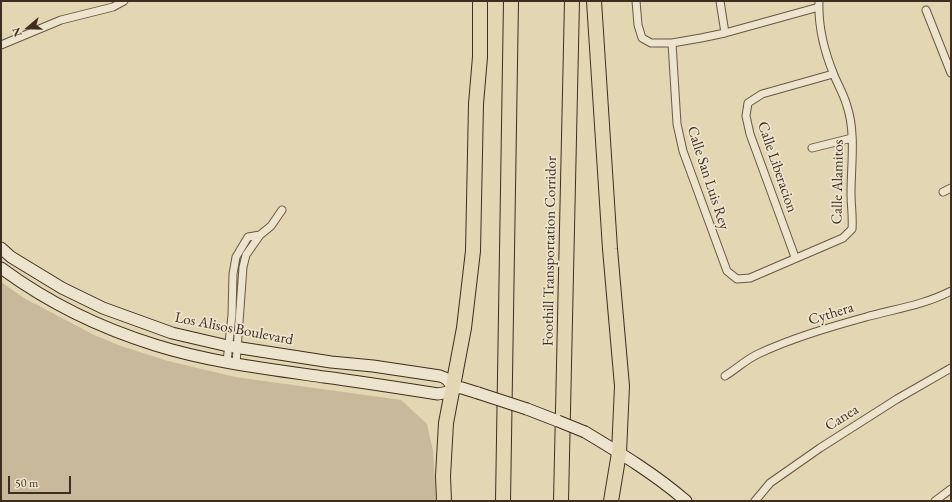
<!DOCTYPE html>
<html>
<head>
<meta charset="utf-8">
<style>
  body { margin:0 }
  #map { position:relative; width:952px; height:502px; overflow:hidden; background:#e3d6b2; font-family:"EB Garamond",serif }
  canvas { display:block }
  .frame { position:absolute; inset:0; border:2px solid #3f2d20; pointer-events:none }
  .north { position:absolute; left:8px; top:8px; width:40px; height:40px; -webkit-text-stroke:3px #ede4cd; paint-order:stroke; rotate:250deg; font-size:11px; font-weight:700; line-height:16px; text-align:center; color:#3f2d20 }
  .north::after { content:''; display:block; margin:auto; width:14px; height:18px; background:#3f2d20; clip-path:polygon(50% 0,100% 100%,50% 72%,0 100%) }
  .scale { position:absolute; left:8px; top:476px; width:63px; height:18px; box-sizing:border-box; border:2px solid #3f2d20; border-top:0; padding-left:5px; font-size:12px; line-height:14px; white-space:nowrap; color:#3f2d20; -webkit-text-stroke:3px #ede4cd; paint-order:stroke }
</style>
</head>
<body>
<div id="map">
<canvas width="952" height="502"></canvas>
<div class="frame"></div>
<div class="north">N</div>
<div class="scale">50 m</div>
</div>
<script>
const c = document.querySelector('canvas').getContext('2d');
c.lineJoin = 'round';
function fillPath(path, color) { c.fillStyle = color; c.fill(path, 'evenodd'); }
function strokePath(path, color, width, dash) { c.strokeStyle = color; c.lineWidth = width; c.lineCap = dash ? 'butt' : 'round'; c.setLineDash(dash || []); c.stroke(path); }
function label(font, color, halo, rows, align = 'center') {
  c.font = font + ' "EB Garamond",serif'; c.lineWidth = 3.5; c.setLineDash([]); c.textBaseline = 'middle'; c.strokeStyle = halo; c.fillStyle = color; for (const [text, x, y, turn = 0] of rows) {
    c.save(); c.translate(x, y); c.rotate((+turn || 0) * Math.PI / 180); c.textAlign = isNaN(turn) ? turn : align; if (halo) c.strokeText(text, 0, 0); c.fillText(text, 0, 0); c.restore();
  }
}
fillPath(new Path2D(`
  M 1,282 L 24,298 L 94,335 L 121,346 L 168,361 L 235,377 L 401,400 L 427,424 L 433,451 L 436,501 L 1,501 Z`), '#c7b999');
const street = new Path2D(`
  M 636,1 L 638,25 L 642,38 L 651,43 L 672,43 L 701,38 L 725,33 L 819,7
  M 720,1 L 725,33
  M 926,10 L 951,73
  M 672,43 L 677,124 L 683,151 L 727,271 L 737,279 L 750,278 L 843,238 L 852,229 C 853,215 851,207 851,193 C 851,165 856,133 847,106 C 844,95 838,85 834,75 C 824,51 818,27 819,1
  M 1,45 L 61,20 L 113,7 L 124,1
  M 812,148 L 852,138
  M 943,192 L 951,188
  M 795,257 L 750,134 L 746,116 L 748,103 L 762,94 L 833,74
  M 227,362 L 232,315 L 233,274 L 236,257 L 248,237 L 260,235
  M 236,364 L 243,267 L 246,255 L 260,235 L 271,226 L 282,210
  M 725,376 C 736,369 747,359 758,354 C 792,338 830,327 866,317 C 895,309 924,305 951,291
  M 755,501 L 770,483 L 820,448 L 897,399 L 951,368
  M 935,501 L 951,489`);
const secondary = new Path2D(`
  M 1,248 L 11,257 L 62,288 L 103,308 L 172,333 L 228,346 L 331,362 L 373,366 L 440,376 C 447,378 449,381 452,387
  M 1,268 C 47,302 100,328 155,345 C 209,362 267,369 324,377 C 362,382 400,388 438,394 L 448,392 L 452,387
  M 452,387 L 462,388 L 478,393
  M 527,409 L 558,421
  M 585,432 C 620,453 655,474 686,501`);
const highway = new Path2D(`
  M 594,1 L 610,249 L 622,386 L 619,453 L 611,501
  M 444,501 L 443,476 L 446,423 L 464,328 L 473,251 L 476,104 L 480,57 L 480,1
  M 503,501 L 511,1
  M 561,501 L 572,1`);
strokePath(street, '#685744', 9);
strokePath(secondary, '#3f2d20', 13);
strokePath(highway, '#3f2d20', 16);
strokePath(street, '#ede4cd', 7);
strokePath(secondary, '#ede4cd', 11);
strokePath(highway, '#e3d6b2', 14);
const secondaryBridge = new Path2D(`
  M 478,393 L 527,409
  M 558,421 L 585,432`);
strokePath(secondaryBridge, '#3f2d20', 13, []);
strokePath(secondaryBridge, '#ede4cd', 11);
label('15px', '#3f2d20', '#ede4cd', [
  ["Calle Liberacion",777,167,71],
  ["Calle San Luis Rey",708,178,72],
  ["Calle Alamitos",838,182,-89],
  ["Foothill Transportation Corridor",550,251,-89],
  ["Cythera",831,314,-17],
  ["Los Alisos Boulevard",234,329,11],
  ["Canea",842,418,-32]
]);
</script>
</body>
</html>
